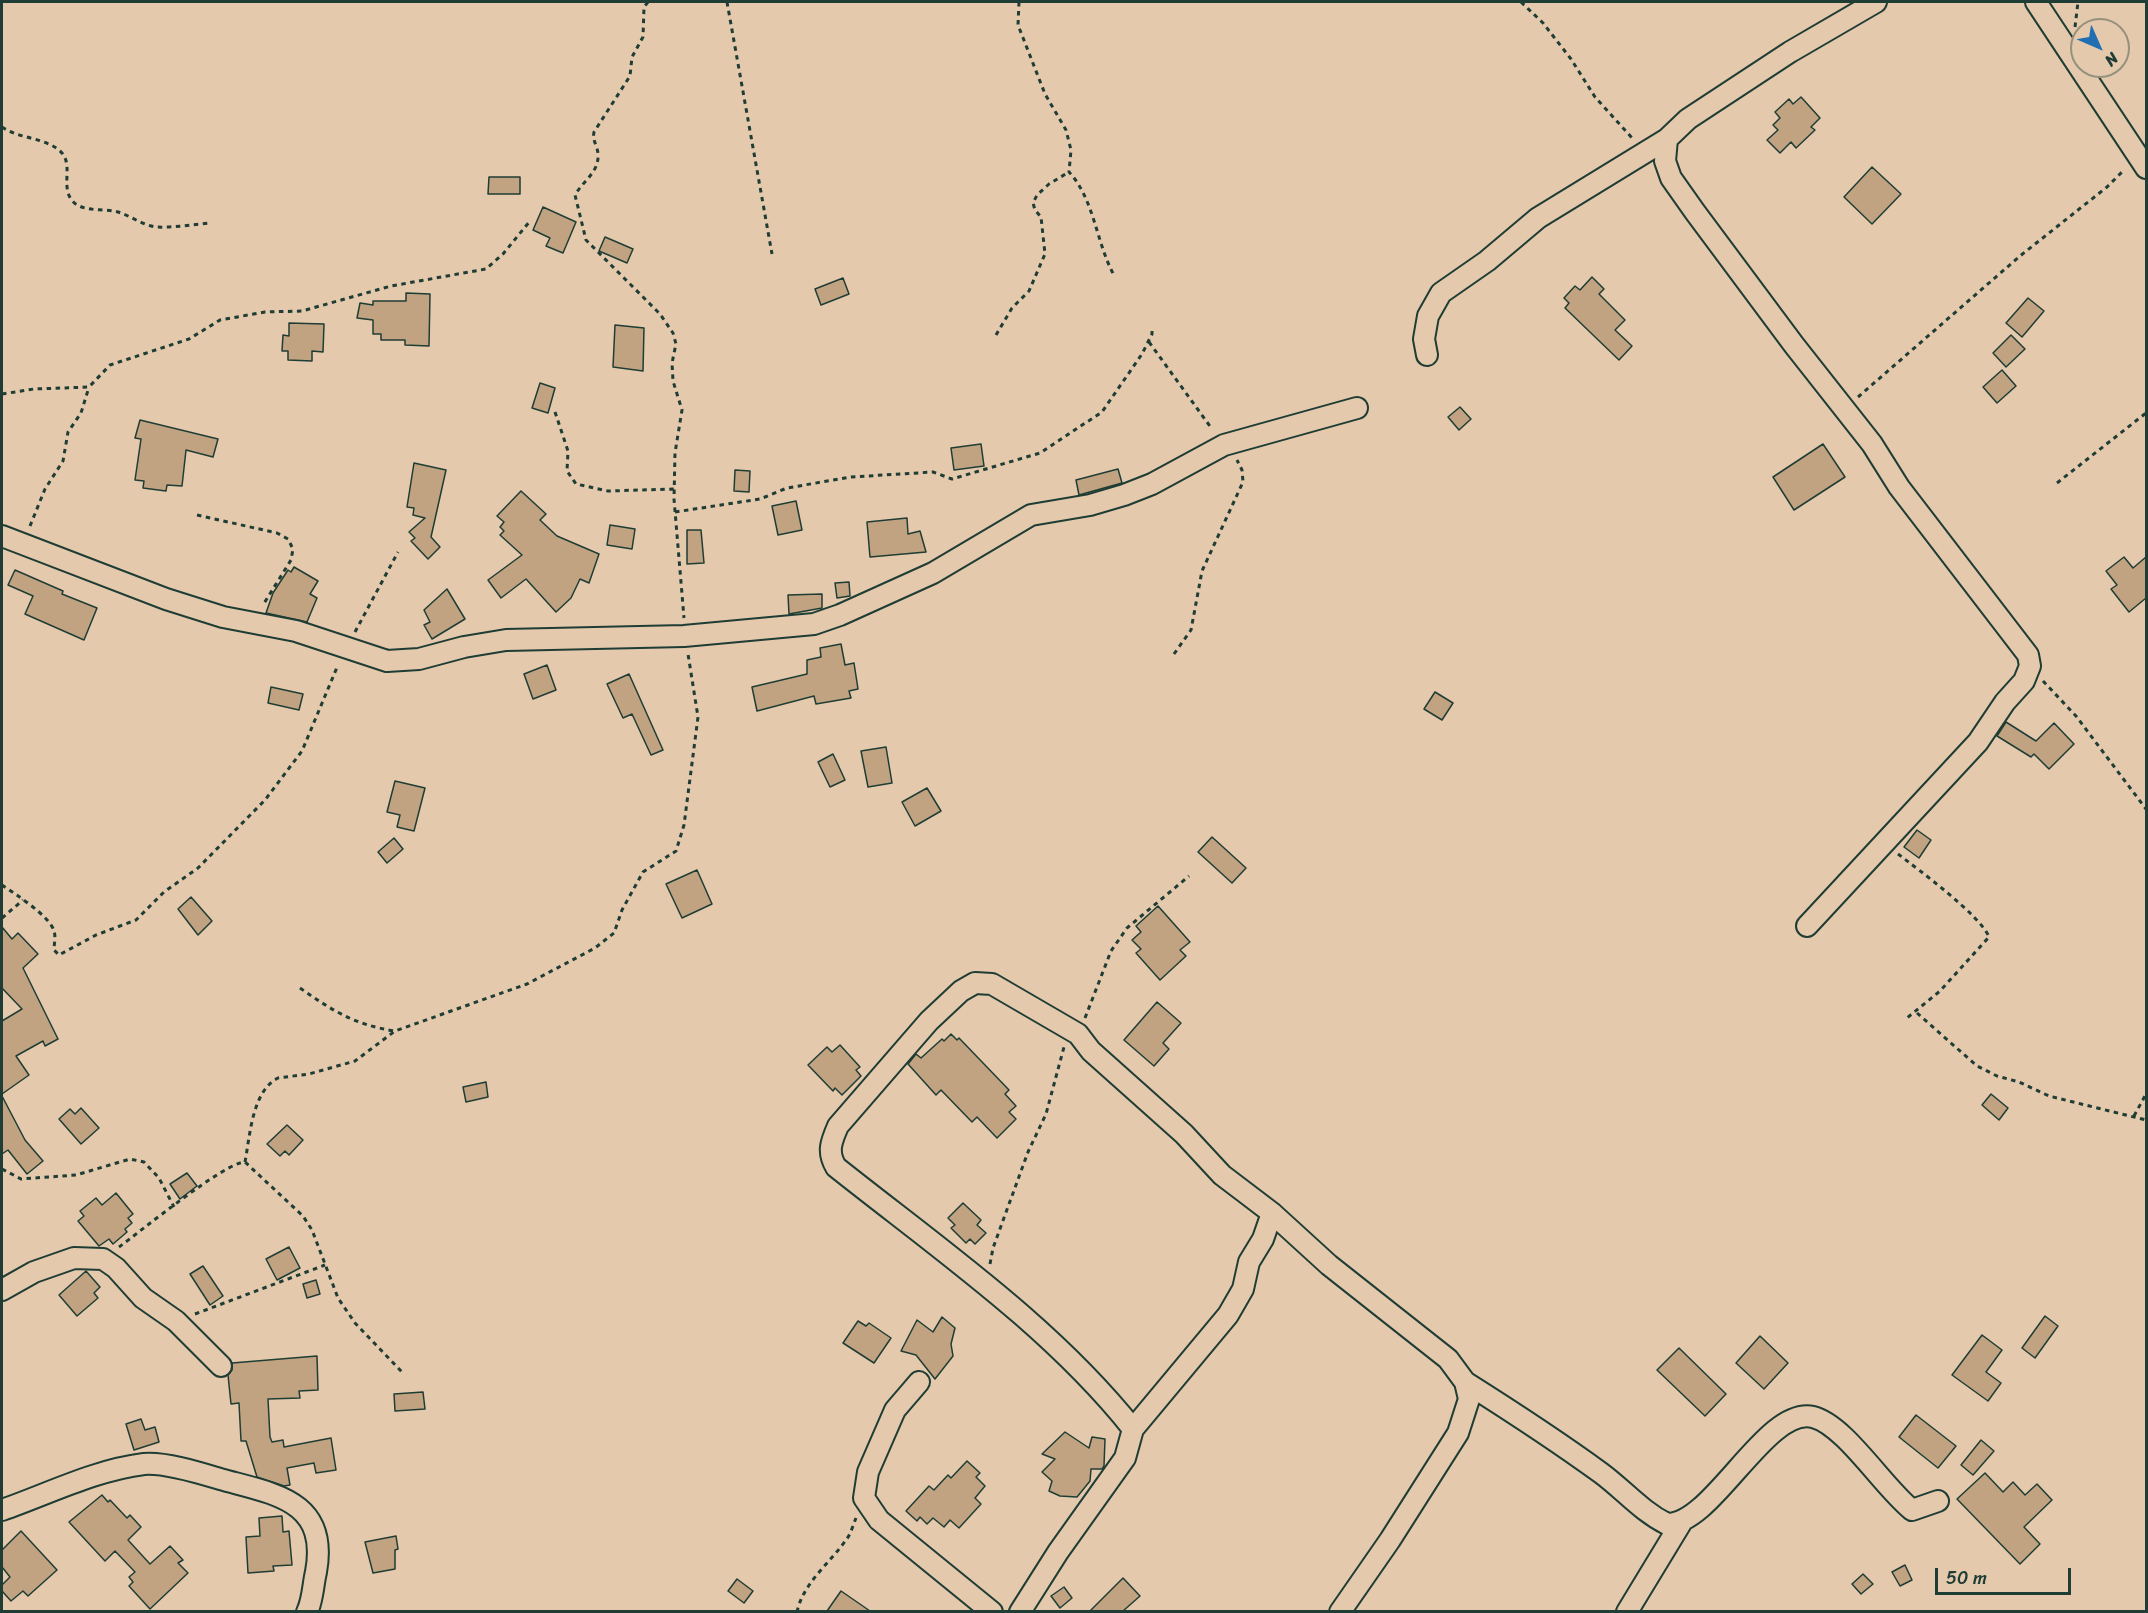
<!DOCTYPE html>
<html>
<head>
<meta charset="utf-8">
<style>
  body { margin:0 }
  #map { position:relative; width:2148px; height:1613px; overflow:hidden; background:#e4c9ac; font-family:Sriracha,sans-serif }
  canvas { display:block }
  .frame { position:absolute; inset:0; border:3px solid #1f3d34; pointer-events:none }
  .north { position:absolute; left:2070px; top:18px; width:60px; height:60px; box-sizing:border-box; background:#e4c9ac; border:2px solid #95917c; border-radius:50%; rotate:135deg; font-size:16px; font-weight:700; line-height:24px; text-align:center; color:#1f3d34 }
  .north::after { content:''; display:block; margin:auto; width:21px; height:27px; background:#1f6fb2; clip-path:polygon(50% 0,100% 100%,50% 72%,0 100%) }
  .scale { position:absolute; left:1935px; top:1568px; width:136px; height:27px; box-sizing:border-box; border:3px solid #1f3d34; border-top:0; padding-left:8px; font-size:18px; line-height:21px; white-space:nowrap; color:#1f3d34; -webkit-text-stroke:4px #e4c9ac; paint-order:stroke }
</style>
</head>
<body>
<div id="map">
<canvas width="2148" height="1613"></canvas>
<div class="frame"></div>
<div class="north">N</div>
<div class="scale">50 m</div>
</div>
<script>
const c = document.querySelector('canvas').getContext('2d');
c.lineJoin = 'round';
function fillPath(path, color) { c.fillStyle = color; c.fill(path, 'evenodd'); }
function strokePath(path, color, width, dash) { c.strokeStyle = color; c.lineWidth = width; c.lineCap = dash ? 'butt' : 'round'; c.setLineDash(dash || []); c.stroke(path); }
const building = new Path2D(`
  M 1801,97 L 1820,118 L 1811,127 L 1815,130 L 1796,148 L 1791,142 L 1780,153 L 1767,140 L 1778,130 L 1773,125 L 1780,118 L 1775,112 L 1789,99 L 1793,104 Z
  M 1872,167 L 1901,194 L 1872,224 L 1844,197 Z
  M 489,177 L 520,177 L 520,194 L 488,194 Z
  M 543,207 L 576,222 L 563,253 L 546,246 L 550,238 L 533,230 Z
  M 605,237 L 633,249 L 627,263 L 599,251 Z
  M 1592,277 L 1604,289 L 1599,294 L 1625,320 L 1615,330 L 1632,346 L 1619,360 L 1565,308 L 1569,303 L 1564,298 L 1575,286 L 1580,290 Z
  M 843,278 L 849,294 L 821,305 L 815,289 Z
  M 406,293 L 430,294 L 429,346 L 405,345 L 405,340 L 381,340 L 381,334 L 373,334 L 373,320 L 357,318 L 360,303 L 373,305 L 373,301 L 406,301 Z
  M 2028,298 L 2044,311 L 2022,337 L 2006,323 Z
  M 289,323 L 324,324 L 323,352 L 312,351 L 312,361 L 288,360 L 288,351 L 282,351 L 283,335 L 289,336 Z
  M 615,325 L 644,328 L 643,371 L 613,367 Z
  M 2011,335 L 2025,349 L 2006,367 L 1993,353 Z
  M 2002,370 L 2016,386 L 1997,403 L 1983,387 Z
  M 540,383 L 555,388 L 548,413 L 532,408 Z
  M 1460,407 L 1471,419 L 1459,430 L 1448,417 Z
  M 140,420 L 218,439 L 213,457 L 186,450 L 182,486 L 167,485 L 166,491 L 143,488 L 144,481 L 135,480 L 141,439 L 135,438 Z
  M 981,444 L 984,466 L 954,470 L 951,448 Z
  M 1823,444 L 1845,477 L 1794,510 L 1773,477 Z
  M 414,463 L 446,470 L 431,537 L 440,547 L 428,559 L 411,541 L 415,538 L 409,532 L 425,518 L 413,515 L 414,508 L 407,507 Z
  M 1118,469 L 1122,483 L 1079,495 L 1076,480 Z
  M 735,470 L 750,471 L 749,492 L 734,491 Z
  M 521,491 L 546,514 L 540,520 L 557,536 L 599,554 L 589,583 L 580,579 L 571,598 L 556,612 L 526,579 L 501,598 L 488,580 L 522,555 L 500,535 L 504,531 L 500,527 L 504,522 L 497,516 Z
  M 796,501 L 802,530 L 778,535 L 772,506 Z
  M 907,518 L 908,534 L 920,531 L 926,552 L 870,557 L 867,522 Z
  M 610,525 L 635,529 L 632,549 L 607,545 Z
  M 687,530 L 701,530 L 704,563 L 687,564 Z
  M 2124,557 L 2133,568 L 2146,557 L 2146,598 L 2129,612 L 2111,589 L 2117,585 L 2106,571 Z
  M 294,567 L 318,581 L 310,594 L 317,598 L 307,622 L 266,613 L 273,593 L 288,570 L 291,572 Z
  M 15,570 L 63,591 L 62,594 L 97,608 L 84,640 L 25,614 L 33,596 L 8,585 Z
  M 849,582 L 850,596 L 837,598 L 835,583 Z
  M 447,589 L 465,619 L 432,639 L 424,625 L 430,622 L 424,610 Z
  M 822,594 L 822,608 L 789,614 L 788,595 Z
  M 841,644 L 845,665 L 854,663 L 858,689 L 849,691 L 851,698 L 816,704 L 814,696 L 757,711 L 752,687 L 807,674 L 807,660 L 821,657 L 820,648 Z
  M 547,665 L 556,690 L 533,699 L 524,674 Z
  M 629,674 L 663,750 L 651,755 L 632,714 L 623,718 L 607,684 Z
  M 271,687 L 303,694 L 299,710 L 268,703 Z
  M 1435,692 L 1453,703 L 1442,720 L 1424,709 Z
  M 2006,722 L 2036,741 L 2054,723 L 2074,744 L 2049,769 L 2034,754 L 2031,757 L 1997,736 Z
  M 886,747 L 892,783 L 868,787 L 861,751 Z
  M 833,754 L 845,780 L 830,787 L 818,762 Z
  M 395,781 L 425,788 L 414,831 L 397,827 L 400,815 L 387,812 Z
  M 927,788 L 941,811 L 915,826 L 902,802 Z
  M 1917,830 L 1931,840 L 1919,858 L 1904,847 Z
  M 1212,837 L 1246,868 L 1232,883 L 1198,852 Z
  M 394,838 L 403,849 L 387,863 L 378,852 Z
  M 697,870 L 712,904 L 682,918 L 666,884 Z
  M 191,897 L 212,921 L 198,935 L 178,909 Z
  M 1158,906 L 1190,942 L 1180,950 L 1186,956 L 1160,980 L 1136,953 L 1141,949 L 1132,940 L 1141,932 L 1136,926 Z
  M 2,927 L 12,939 L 18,933 L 38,954 L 23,968 L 58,1039 L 45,1046 L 43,1041 L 16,1056 L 29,1075 L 2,1094 L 2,1021 L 22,1009 L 2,988 Z
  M 1157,1002 L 1181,1023 L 1163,1043 L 1169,1049 L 1154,1066 L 1124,1040 Z
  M 951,1034 L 957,1040 L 959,1038 L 1009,1090 L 1005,1094 L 1016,1106 L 1009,1112 L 1016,1119 L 997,1138 L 977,1117 L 972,1122 L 941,1090 L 936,1095 L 908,1064 L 916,1054 L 921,1058 L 942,1039 L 944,1041 Z
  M 840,1045 L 860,1067 L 856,1070 L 861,1076 L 842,1095 L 835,1088 L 833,1091 L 808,1065 L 827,1047 L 832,1052 Z
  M 486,1082 L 488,1097 L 466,1102 L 463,1087 Z
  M 1991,1094 L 2008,1108 L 1999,1120 L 1982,1105 Z
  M 2,1096 L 25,1140 L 43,1161 L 27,1174 L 8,1150 L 2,1154 Z
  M 81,1108 L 99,1128 L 81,1144 L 59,1119 L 70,1109 L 75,1114 Z
  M 287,1125 L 303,1140 L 289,1155 L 285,1151 L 280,1156 L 267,1144 Z
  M 187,1173 L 197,1186 L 180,1199 L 170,1184 Z
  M 116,1193 L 133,1214 L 128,1218 L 132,1223 L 125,1229 L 127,1232 L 113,1244 L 109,1239 L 99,1246 L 78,1221 L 84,1216 L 80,1211 L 96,1198 L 102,1205 Z
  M 963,1203 L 981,1220 L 977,1225 L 986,1233 L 975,1244 L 970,1239 L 966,1243 L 951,1228 L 955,1225 L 948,1218 Z
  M 289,1247 L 300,1268 L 277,1280 L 266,1259 Z
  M 203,1266 L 223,1296 L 210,1305 L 190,1274 Z
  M 86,1271 L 100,1287 L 94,1293 L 98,1298 L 77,1316 L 59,1295 Z
  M 316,1280 L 320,1294 L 307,1298 L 303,1284 Z
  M 2045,1316 L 2058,1326 L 2035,1358 L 2022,1348 Z
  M 942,1317 L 955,1328 L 951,1344 L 953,1356 L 935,1379 L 916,1355 L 901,1351 L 917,1320 L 933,1332 Z
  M 858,1321 L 866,1326 L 869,1323 L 891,1338 L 874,1363 L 843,1343 Z
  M 1982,1335 L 2002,1350 L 1986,1372 L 2001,1383 L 1988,1401 L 1952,1375 Z
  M 1760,1336 L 1788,1363 L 1764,1389 L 1736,1363 Z
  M 1679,1348 L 1726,1394 L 1705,1416 L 1657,1370 Z
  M 317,1356 L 318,1390 L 299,1391 L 300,1398 L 268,1399 L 270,1437 L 272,1442 L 283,1440 L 284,1447 L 331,1438 L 336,1470 L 316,1473 L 314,1463 L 287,1468 L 290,1485 L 284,1486 L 257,1477 L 246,1441 L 241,1441 L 239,1403 L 231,1404 L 228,1375 L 232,1370 L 232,1363 Z
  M 423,1392 L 425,1409 L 395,1411 L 394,1394 Z
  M 1916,1415 L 1956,1446 L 1938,1468 L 1899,1437 Z
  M 141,1419 L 145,1430 L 155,1427 L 159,1442 L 134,1450 L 126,1424 Z
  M 1065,1432 L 1089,1448 L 1092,1437 L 1105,1439 L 1104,1466 L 1102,1469 L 1091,1469 L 1090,1481 L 1077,1497 L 1060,1496 L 1049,1491 L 1052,1481 L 1042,1472 L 1055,1459 L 1042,1454 Z
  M 1981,1440 L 1994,1451 L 1973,1475 L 1961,1465 Z
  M 967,1461 L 980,1473 L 976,1477 L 985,1486 L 975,1498 L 981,1504 L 959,1528 L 950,1520 L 944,1527 L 933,1518 L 927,1524 L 920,1517 L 917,1521 L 906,1511 L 929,1486 L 934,1490 L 948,1475 L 951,1478 Z
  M 1985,1473 L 2003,1492 L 2013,1482 L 2025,1495 L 2037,1484 L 2052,1500 L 2024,1527 L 2040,1544 L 2020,1564 L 1957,1499 Z
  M 102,1495 L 108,1502 L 110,1500 L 127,1518 L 130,1515 L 141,1527 L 128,1540 L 150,1564 L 170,1546 L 183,1560 L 178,1563 L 188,1573 L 150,1609 L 129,1586 L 133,1582 L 129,1577 L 135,1572 L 115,1551 L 105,1561 L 69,1522 Z
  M 282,1516 L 283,1532 L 289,1531 L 292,1565 L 273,1566 L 274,1571 L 248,1573 L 246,1537 L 260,1536 L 259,1518 Z
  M 21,1531 L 57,1570 L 28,1596 L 23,1591 L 11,1601 L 2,1591 L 2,1585 L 10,1577 L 2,1567 L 2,1550 Z
  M 396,1536 L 398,1549 L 395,1550 L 395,1569 L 373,1573 L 365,1542 Z
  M 1905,1565 L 1912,1580 L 1900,1586 L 1892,1572 Z
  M 1863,1574 L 1873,1584 L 1861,1594 L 1852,1584 Z
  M 1123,1578 L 1140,1596 L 1123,1611 L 1090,1611 Z
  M 737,1579 L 753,1591 L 744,1603 L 728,1591 Z
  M 1064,1587 L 1072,1598 L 1060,1608 L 1051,1596 Z
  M 841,1591 L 870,1611 L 827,1611 Z`);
fillPath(building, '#c1a382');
strokePath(building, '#1f3d34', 1.5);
const minor = new Path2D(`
  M 2036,2 L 2146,168
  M 1427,355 L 1424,339 L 1428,316 L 1441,293 L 1487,261 L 1538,218 L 1667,139
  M 2,536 L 166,599 L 223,617 L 296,631 L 387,661 L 419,659 L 464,647 L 506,640 L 684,636 L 814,624 L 840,615 L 933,573 L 1031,515 L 1090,505 L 1124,495 L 1152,484 L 1224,445 L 1357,408
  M 1807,926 L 1978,742 L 2005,702 L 2024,681 L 2030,666 L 2028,655 L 1899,487 L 1872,444 L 1794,345 L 1695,212 L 1671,178 L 1665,161 L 1667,139 L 1688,119 L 1790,52 L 1876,2
  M 2,1290 L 34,1272 L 74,1258 L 103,1259 L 116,1268 L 143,1298 L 176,1321 L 221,1366
  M 919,1382 L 895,1410 L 868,1472 L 864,1498 L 879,1520 L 992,1612
  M 1465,1382 C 1511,1411 1557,1441 1601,1473 C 1624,1490 1641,1511 1667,1524 C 1713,1525 1766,1406 1813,1417 C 1845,1425 1883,1487 1912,1510 L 1938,1501
  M 1133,1429 C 1051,1326 939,1249 836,1167 C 827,1152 831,1142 838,1126 L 929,1021 L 961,991 L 975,983 L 992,984 L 1078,1034 L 1091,1051 L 1184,1134 L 1222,1175 L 1272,1213 L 1329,1265 L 1448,1359 L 1465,1382 L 1469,1399 L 1458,1433 L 1390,1540 L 1340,1612
  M 2,1510 C 48,1494 95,1470 144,1464 C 165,1462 200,1473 220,1479 C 274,1494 329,1500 316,1572 C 313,1584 313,1600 307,1612
  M 1020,1612 L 1058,1552 L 1125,1458 L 1133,1429 L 1228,1315 L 1243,1289 L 1249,1262 L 1263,1239 L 1272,1213
  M 1627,1612 L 1681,1523`);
strokePath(minor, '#1f3d34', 24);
strokePath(new Path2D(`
  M 648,2 L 644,7 L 643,37 L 632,57 L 630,76 L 594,132 C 592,141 598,146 598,155 C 599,172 583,181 575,195 L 586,240 L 660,314 L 673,333 L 676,344 L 672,363 L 673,381 L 682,410 L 675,453 L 674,499 L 684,618
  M 727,2 L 772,254
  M 1019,2 L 1018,25 L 1045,94 L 1066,130 L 1071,150 L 1069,172 C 1095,200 1096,244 1115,277
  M 1521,2 L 1543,23 L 1571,59 L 1595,97 L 1633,139
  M 2075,27 L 2078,2
  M 2,127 C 19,139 44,137 60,151 C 74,163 61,185 71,199 C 80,213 103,208 118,212 C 131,216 142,225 156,227 C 174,228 194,224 211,223
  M 996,335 L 1012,308 L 1029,291 L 1045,254 L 1041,217 L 1035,210 L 1033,203 L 1037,195 L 1049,184 L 1069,172
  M 1149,342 L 1212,429
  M 2,394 L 34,389 L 89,387 L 110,365 L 189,339 L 220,320 L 265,312 L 302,311 L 391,286 L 486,269 L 503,254 L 530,221
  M 1858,397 L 2020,256 L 2107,187 L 2124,170
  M 555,412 L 568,451 L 567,471 L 576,484 L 608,491 L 674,489
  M 2057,483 L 2146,413
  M 675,512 L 760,499 L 787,488 L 851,477 L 933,472 L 952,479 L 1040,453 L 1102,412 L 1142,354 L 1152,334 L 1152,328
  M 197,515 L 277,533 L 288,539 L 293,549 L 291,560 L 263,605
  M 30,526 L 45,489 L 63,461 L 68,432 L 81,413 L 89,387
  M 355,632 L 398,552
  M 1174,654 L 1191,630 L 1202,571 L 1243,482 L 1242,470 L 1237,460
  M 2043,681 L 2076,716 L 2146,809
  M 1898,854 C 1919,870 1981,916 1989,937 L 1940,991 L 1907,1018
  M 2,885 C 15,894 50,916 54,931 C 56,937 54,944 54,950 L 59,955 L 96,935 L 136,920 L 164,892 L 198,868 L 265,800 L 302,751 L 338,665
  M 2,918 L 23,900
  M 300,988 C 333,1011 355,1025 395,1031
  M 1917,1013 L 1977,1066 L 1997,1076 L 2019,1082 L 2049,1096 L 2146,1120
  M 1085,1018 L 1111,951 L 1127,928 L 1189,876
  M 2134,1116 L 2146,1094
  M 245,1162 C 250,1136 252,1091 278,1078 L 309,1074 L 355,1061 L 395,1031 L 527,984 L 595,948 L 614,933 L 622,910 L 643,872 L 676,851 L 684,825 L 698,717 L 688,654
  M 2,1169 L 21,1179 L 76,1175 L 130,1159 L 144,1162 L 159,1178 L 174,1207
  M 119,1247 C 141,1231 225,1162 245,1162 L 303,1216 L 312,1230 L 338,1298 L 355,1323 L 402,1372
  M 990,1264 L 993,1248 L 1028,1152 L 1046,1114 L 1064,1047
  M 195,1314 L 325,1265
  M 797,1612 C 803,1583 830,1563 846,1540 C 851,1534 853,1525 856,1518`), '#1f3d34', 3, [4.5, 4.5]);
strokePath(minor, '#e4c9ac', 20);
</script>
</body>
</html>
